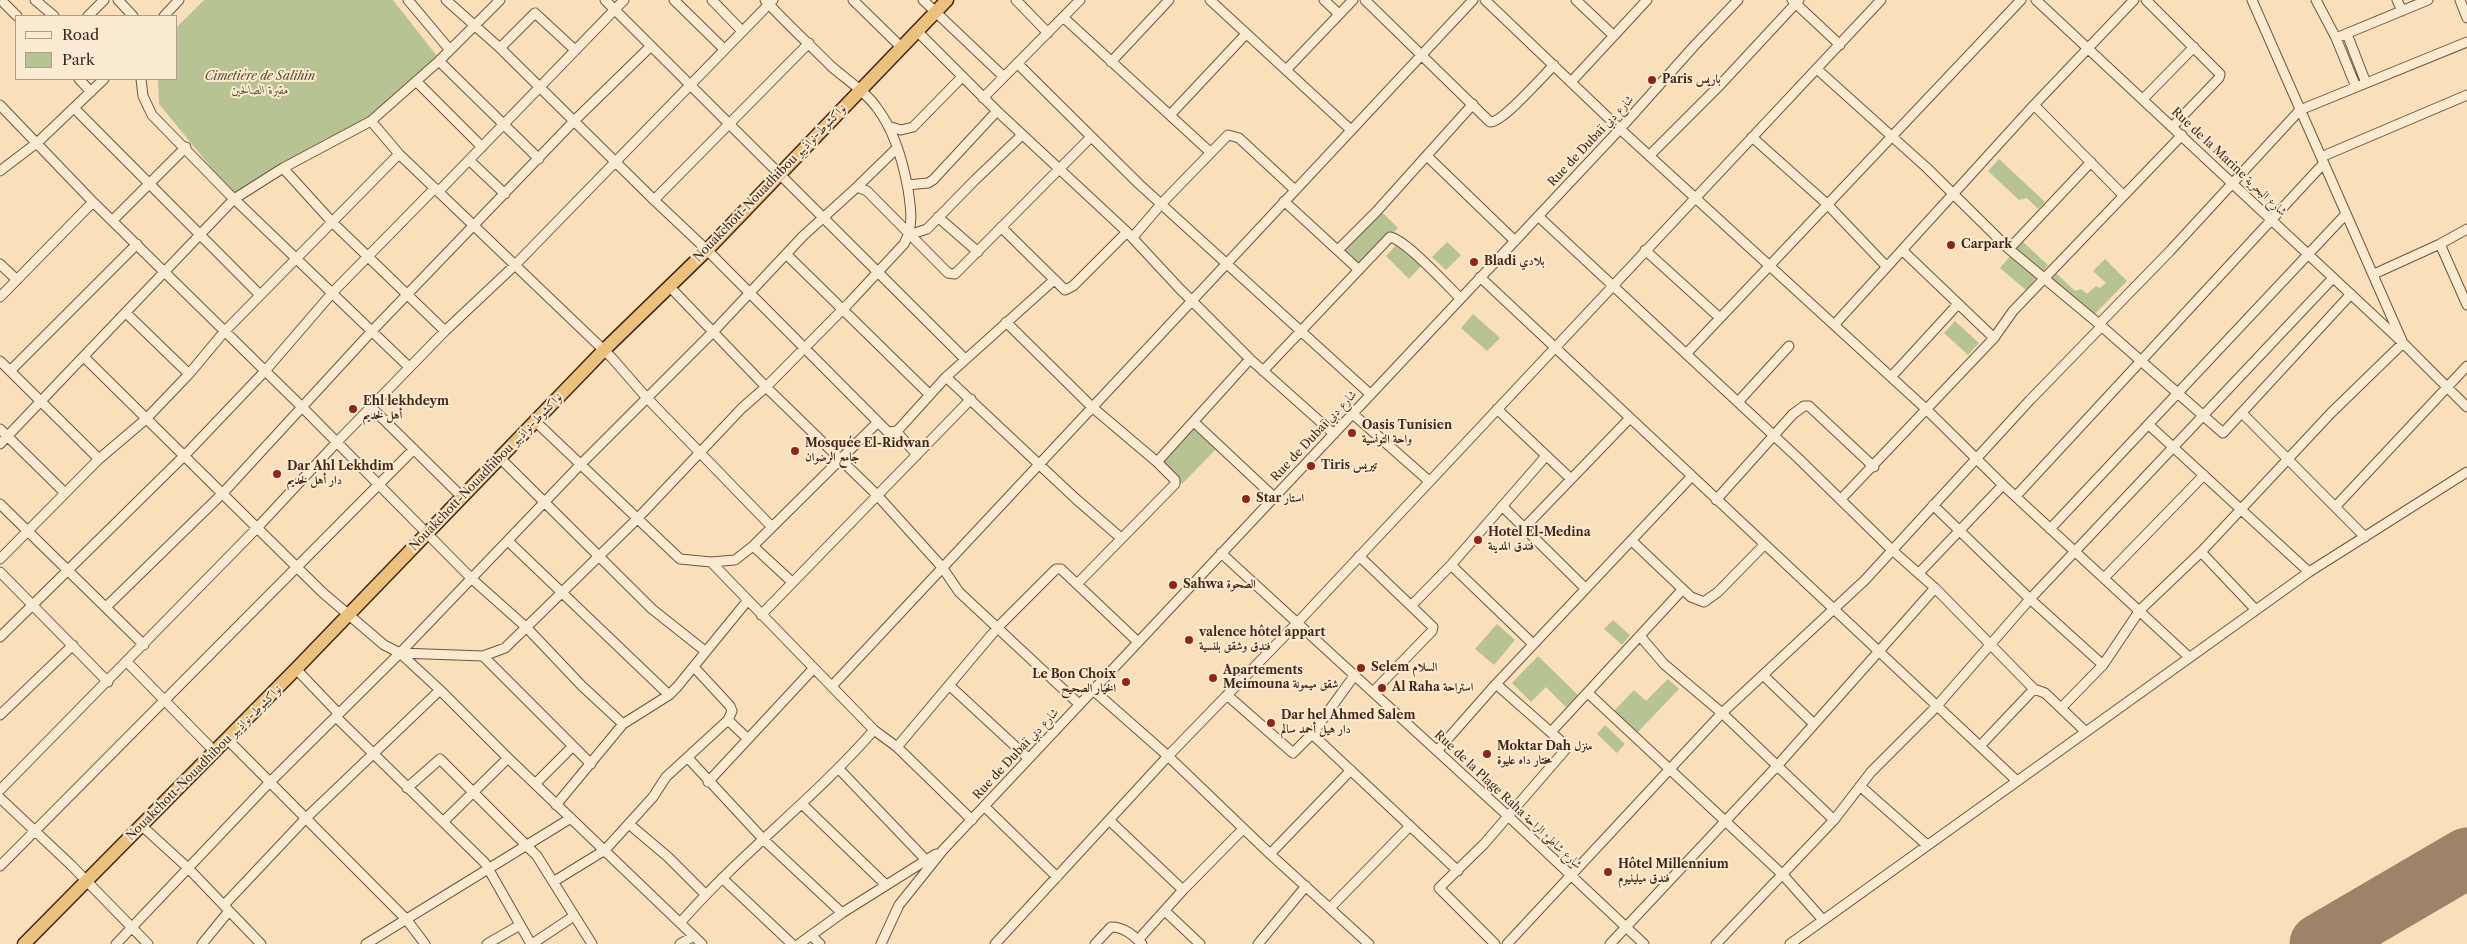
<!DOCTYPE html>
<html>
<head>
<meta charset="utf-8">
<style>
  body { margin:0 }
  #map { position:relative; width:2467px; height:944px; overflow:hidden; background:#f9dfba; font-family:"Libre Caslon Text",serif }
  canvas { display:block }
  .legend { position:absolute; left:15px; top:15px; width:162px; height:65px; box-sizing:border-box; background:#fbead2; border:1px solid #b19c88; margin:0; padding:6px 9px; list-style:none; font-size:15px; color:#432618 }
  .legend li { display:flex; align-items:center; gap:10px; height:25px }
  .legend b { width:25px; border:1px solid #b19c88 }
</style>
</head>
<body>
<div id="map">
<canvas width="2467" height="944"></canvas>
<ul class="legend">
<li><b style="height:6px;background:#fbead2"></b>Road</li>
<li><b style="height:14px;background:#b8c394"></b>Park</li>
</ul>
</div>
<script>
const c = document.querySelector('canvas').getContext('2d');
c.lineJoin = 'round';
function fillPath(path, color) { c.fillStyle = color; c.fill(path, 'evenodd'); }
function strokePath(path, color, width, dash) { c.strokeStyle = color; c.lineWidth = width; c.lineCap = dash ? 'butt' : 'round'; c.setLineDash(dash || []); c.stroke(path); }
function label(font, color, halo, rows, align = 'center') {
  c.font = font + ' "Libre Caslon Text",Amiri,serif'; c.lineWidth = 4; c.setLineDash([]); c.textBaseline = 'middle'; c.strokeStyle = halo; c.fillStyle = color; for (const [text, x, y, turn = 0] of rows) {
    c.save(); c.translate(x, y); c.rotate((+turn || 0) * Math.PI / 180); c.textAlign = isNaN(turn) ? turn : align; if (halo) c.strokeText(text, 0, 0); c.fillText(text, 0, 0); c.restore();
  }
}
fillPath(new Path2D(`
  M 204,0 L 393,0 L 437,56 L 363,125 L 232,193 L 159,104 L 158,79 L 176,79 L 176,28 Z
  M 1999,159 L 2045,202 L 2038,209 L 2027,198 L 2019,200 L 1988,171 Z
  M 1382,212 L 1398,228 L 1358,266 L 1342,251 Z
  M 1447,242 L 1461,255 L 1446,270 L 1432,257 Z
  M 2023,242 L 2048,265 L 2043,272 L 2015,250 Z
  M 1398,243 L 1422,265 L 1409,279 L 1386,256 Z
  M 2011,255 L 2037,277 L 2026,290 L 2000,268 Z
  M 2105,259 L 2127,281 L 2092,317 L 2051,278 L 2056,273 L 2075,291 L 2081,289 L 2087,294 L 2096,286 L 2100,288 L 2106,283 L 2093,271 Z
  M 1473,314 L 1500,338 L 1487,351 L 1461,328 Z
  M 1955,321 L 1979,343 L 1968,355 L 1944,333 Z
  M 1192,424 L 1219,446 L 1182,484 L 1159,463 Z
  M 1613,620 L 1630,635 L 1622,645 L 1604,629 Z
  M 1497,624 L 1515,640 L 1494,665 L 1475,649 Z
  M 1538,656 L 1578,695 L 1566,707 L 1546,687 L 1531,702 L 1512,683 Z
  M 1668,679 L 1679,689 L 1636,734 L 1613,712 L 1634,690 L 1646,701 Z
  M 1605,725 L 1625,744 L 1617,753 L 1597,734 Z`), '#b8c394');
strokePath(new Path2D(`
  M 2320,944 L 2467,858`), '#9e8269', 61);
const minor = new Path2D(`
  M 35,0 L 54,16
  M 118,0 L 133,16
  M 408,0 L 450,50
  M 446,0 L 500,48 L 654,200 L 707,250 L 888,432 L 896,431 L 899,429 L 946,377 L 1054,280
  M 605,0 L 965,359
  M 674,0 L 724,49
  M 712,0 L 742,31
  M 853,0 L 901,47
  M 923,0 L 1004,77
  M 1016,0 L 1048,33
  M 1210,0 L 1351,130
  M 1324,0 L 1339,14
  M 1365,0 L 1490,122 C 1502,123 1543,76 1554,65
  M 1485,0 L 1620,129 L 1926,409 L 2003,485 L 2189,657
  M 1576,0 L 1614,36
  M 1792,0 L 1840,45
  M 2036,0 L 2403,343
  M 2146,0 L 2220,74 L 2219,78 L 2173,126
  M 2252,0 L 2403,343 L 2467,407
  M 2316,0 L 2336,38 L 2356,87
  M 2397,0 L 2402,11
  M 2460,0 L 2467,18
  M 4,3 L 17,16
  M 88,16 L 104,0
  M 164,16 L 179,0
  M 1063,17 L 1210,152
  M 917,31 L 997,111 L 1127,232 L 1179,288 L 1250,359 L 1334,434
  M 2347,34 L 2366,83
  M 2336,38 L 2428,0
  M 500,48 L 535,13 L 575,50
  M 439,61 L 539,159
  M 1111,62 L 1169,0
  M 1018,64 L 1139,184 L 1370,394
  M 1287,69 L 1353,0
  M 1818,70 L 1927,168 L 2009,249 L 2099,324 L 2223,433 L 2351,294
  M 79,79 L 91,92
  M 141,79 L 143,96 L 152,115 L 229,194 L 409,367
  M 416,81 L 482,147
  M 1571,82 L 1647,0
  M 983,98 L 1080,0
  M 2143,99 L 2194,47
  M 0,105 L 93,202 L 303,408 L 472,579 L 527,628 L 582,686 L 623,724
  M 2034,105 L 2123,195
  M 74,108 L 260,295
  M 1170,115 L 1246,34
  M 371,121 L 439,61 L 500,0
  M 888,126 L 901,130 L 913,127 L 962,77
  M 1752,137 L 1827,204 L 1886,266
  M 1651,154 L 1721,84 L 1799,0
  M 1427,156 L 1515,241
  M 2321,157 L 2467,95
  M 469,160 L 505,194
  M 283,168 L 332,222 L 445,331
  M 0,171 L 38,142 L 104,79
  M 907,185 L 928,183 L 933,180 L 997,111
  M 857,187 L 896,149
  M 439,191 L 624,0
  M 654,200 L 809,43
  M 1284,201 L 1359,270
  M 1538,216 L 1799,459 L 1892,550 L 1935,588 L 2034,689
  M 938,217 L 978,252
  M 113,220 L 186,147
  M 1001,227 L 1065,290 L 1073,286 L 1127,232
  M 909,235 L 927,229 L 975,180 L 1022,135
  M 1133,237 L 1162,203 L 1228,135 L 1239,138 L 1295,190
  M 2440,244 L 2467,305
  M 2009,249 L 2091,162
  M 1338,250 L 1376,212 L 1473,104
  M 1645,250 L 1720,318
  M 1902,250 L 1994,338
  M 786,254 L 929,394
  M 0,264 L 17,280
  M 2374,274 L 2440,244 L 2467,229
  M 1480,277 L 2016,780
  M 669,286 L 766,387 L 877,495 L 942,567 L 959,592 L 1079,704
  M 0,297 L 93,202
  M 126,313 L 189,374
  M 1006,322 L 1092,407 L 1157,462 L 1175,480 L 1175,484 L 1077,584
  M 1834,325 L 2034,105 L 2134,0
  M 1686,354 L 2021,0
  M 84,357 L 322,592 L 384,645 L 400,653 L 440,690 L 508,758 L 702,944
  M 0,361 L 99,459
  M 10,371 L 137,244
  M 1263,371 L 1390,237 C 1406,240 1446,284 1460,298
  M 946,377 L 1076,499 L 1121,538
  M 1891,377 L 1958,304
  M 1738,402 L 1789,346
  M 371,407 L 462,497
  M 1497,409 L 1571,479
  M 2242,413 L 2365,537
  M 1353,414 L 1429,481
  M 535,421 L 680,559 L 711,562 L 735,560 L 753,546 L 878,422
  M 1194,422 L 1274,497
  M 2149,425 L 2309,572
  M 0,429 L 65,493
  M 896,431 L 917,455
  M 0,444 L 234,199 L 283,168 L 371,121 L 399,154 L 612,358 L 646,397 L 771,526
  M 500,458 L 652,609 L 705,651
  M 1157,462 L 1250,359
  M 2016,496 L 2324,163
  M 1841,499 L 1994,338 L 2013,311 L 2182,135
  M 1716,500 L 1793,414 L 1804,406 L 1809,406 L 1874,467
  M 0,504 L 144,645
  M 1933,505 L 2030,599 L 2103,665
  M 1502,506 L 1585,588
  M 2336,506 L 2467,366
  M 1524,528 L 1630,418
  M 2050,529 L 2346,214
  M 508,541 L 669,695
  M 1632,541 L 1691,597 L 1704,602 L 1718,592 L 1764,545
  M 753,546 L 792,582
  M 2201,552 L 2256,610
  M 1221,553 L 1508,816 L 1644,944
  M 1359,556 L 1433,627 L 1432,631 L 1373,692
  M 0,559 L 99,459 L 146,419 L 189,374 L 224,332 L 399,154
  M 711,562 L 874,730 L 897,747 L 972,820
  M 1451,565 L 1533,644
  M 0,572 L 108,682
  M 1919,573 L 2003,485
  M 2104,578 L 2204,475
  M 1411,606 L 1451,565 L 1546,456
  M 106,607 L 223,493 L 372,331 L 574,121 L 651,46
  M 761,615 L 971,399
  M 1640,636 L 1664,664 L 1722,713 L 1834,820
  M 0,637 L 185,455 L 265,371 L 333,292 L 435,188
  M 400,653 L 483,656 L 505,648 L 637,519 L 742,408 L 766,387 L 849,303 L 904,244 C 914,226 911,209 908,189 C 903,162 894,130 877,108 C 866,92 847,80 832,67 C 810,45 786,23 765,0
  M 483,656 L 591,764
  M 127,662 L 214,751
  M 296,669 L 339,714
  M 1763,675 L 1814,724
  M 949,685 L 1028,758
  M 832,686 L 1473,0
  M 1093,690 L 1168,756 L 1270,854 L 1369,944
  M 1588,693 L 1783,875 L 1823,920
  M 1227,695 L 1293,753 L 1312,734 L 1354,676
  M 2061,708 L 2103,665 L 2140,610 L 2201,552 L 2331,413 L 2403,343
  M 0,715 L 73,645
  M 336,717 L 485,863 L 531,944
  M 728,720 L 748,739
  M 1551,732 L 1683,589
  M 1312,734 L 1458,871
  M 227,739 L 406,919 L 425,944
  M 1980,746 L 2034,689 L 2045,693 L 2086,732
  M 897,747 L 998,627 L 1056,569 L 1061,569 L 1138,642
  M 1437,751 L 1496,684 L 1691,477
  M 688,758 L 764,840 L 842,913
  M 839,769 L 926,860
  M 708,782 L 814,668
  M 535,784 L 573,746
  M 1860,786 L 1927,845
  M 407,788 L 440,759 L 537,856 L 592,944
  M 0,790 L 257,528 L 337,442 L 445,331 L 514,266 L 773,0
  M 0,798 L 71,865 L 148,944
  M 802,804 L 886,885
  M 556,805 L 623,724 L 669,695 L 677,687 L 748,600
  M 984,806 L 1057,877
  M 1109,820 L 1183,890
  M 443,822 L 508,758
  M 629,824 L 668,857 L 705,894
  M 142,826 L 188,868 L 261,944
  M 1270,854 L 1351,770
  M 0,866 L 414,449
  M 722,878 L 792,944
  M 553,882 L 605,850 L 653,797 L 666,777 L 728,720 L 732,711 L 730,706 L 694,667
  M 224,905 L 306,818 L 440,690
  M 1330,908 L 1410,826
  M 1165,911 L 1200,944
  M 680,923 C 740,854 814,799 874,730
  M 811,935 L 820,944
  M 1138,940 L 1183,890 L 1243,829
  M 116,944 L 269,783 L 400,653 L 580,465 L 713,332 L 803,236 L 857,187 L 867,191 L 948,273 L 955,274 L 1091,137
  M 202,944 L 229,911
  M 366,944 L 571,818
  M 487,944 L 520,925
  M 532,944 L 574,916
  M 680,944 L 694,936
  M 799,944 L 842,913 L 936,854
  M 881,944 L 899,905 L 943,850 L 1620,129 L 1695,45 L 1738,0
  M 995,944 L 1168,756 L 1298,622 L 1881,0
  M 1095,944 L 1111,927 C 1124,927 1133,935 1142,944
  M 1258,944 L 1306,886
  M 1495,944 L 1439,888 L 1484,844 L 1566,749 L 1563,743 L 1496,684
  M 1507,944 L 1722,713 L 1865,580 L 2030,400 L 2101,327 L 2099,324 L 2170,251 L 2300,110 L 2467,42
  M 1610,944 L 1777,766 L 1935,588
  M 1716,944 L 1834,820 L 1871,772 L 1936,707 L 2030,599 L 2333,278
  M 1790,944 L 2309,572 L 2467,472`);
const highway = new Path2D(`
  M 24,944 L 296,669 L 604,350 L 707,250 L 947,0`);
strokePath(minor, '#705440', 11);
strokePath(highway, '#432618', 15);
strokePath(minor, '#fbead2', 9);
strokePath(highway, '#ecc07d', 12);
for (const [x, y, r, color] of [
  [1652,80,5,"#8f2418"],
  [1951,245,5,"#8f2418"],
  [1474,262,5,"#8f2418"],
  [353,409,5,"#8f2418"],
  [1352,433,5,"#8f2418"],
  [795,451,5,"#8f2418"],
  [1311,466,5,"#8f2418"],
  [277,474,5,"#8f2418"],
  [1246,499,5,"#8f2418"],
  [1478,540,5,"#8f2418"],
  [1173,585,5,"#8f2418"],
  [1189,640,5,"#8f2418"],
  [1361,668,5,"#8f2418"],
  [1213,678,5,"#8f2418"],
  [1126,682,5,"#8f2418"],
  [1382,688,5,"#8f2418"],
  [1271,723,5,"#8f2418"],
  [1487,754,5,"#8f2418"],
  [1608,872,5,"#8f2418"]
]) { const dot = new Path2D(); dot.arc(x, y, r, 0, 2 * Math.PI); c.fillStyle = color; c.fill(dot); strokePath(dot, '#fbead2', 2); }
label('italic 12px', '#604d37', '#fbead2', [
  ["Cimetière de Salihin",260,77],
  ["مقبرة الصالحين",260,91]
]);
label('bold 12px', '#432618', '#fbead2', [
  ["Paris باريس",1662,80],
  ["Carpark",1961,245],
  ["Bladi بلادي",1484,262],
  ["Ehl lekhdeym",363,402],
  ["أهل لخديم",363,416],
  ["Oasis Tunisien",1362,426],
  ["واحة التونسية",1362,440],
  ["Mosquée El-Ridwan",805,444],
  ["جامع الرضوان",805,458],
  ["Tiris تيريس",1321,466],
  ["Dar Ahl Lekhdim",287,467],
  ["دار أهل لخديم",287,481],
  ["Star استار",1256,499],
  ["Hotel El-Medina",1488,533],
  ["فندق المدينة",1488,547],
  ["Sahwa الصحوة",1183,585],
  ["valence hôtel appart",1199,633],
  ["فندق وشقق بلنسية",1199,647],
  ["Selem السلام",1371,668],
  ["Apartements",1223,671],
  ["Meimouna شقق ميمونة",1223,685],
  ["Le Bon Choix",1116,675,"right"],
  ["الخيار الصحيح",1116,689,"right"],
  ["Al Raha استراحة",1392,688],
  ["Dar hel Ahmed Salem",1281,716],
  ["دار هيل أحمد سالم",1281,730],
  ["Moktar Dah منزل",1497,747],
  ["مختار داه عليوة",1497,761],
  ["Hôtel Millennium",1618,865],
  ["فندق ميلينيوم",1618,879]
], 'left');
label('12px', '#432618', '#fbead2', [
  ["Rue de Dubaï شارع دبي",1591,141,-47],
  ["Rue de la Marine شارع البحرية",2229,162,43],
  ["Nouakchott-Nouadhibou نواكشوط-نواذيبو",770,183,-46],
  ["Rue de Dubaï شارع دبي",1314,436,-47],
  ["Nouakchott-Nouadhibou نواكشوط-نواذيبو",486,472,-46],
  ["Rue de Dubaï شارع دبي",1016,754,-47],
  ["Nouakchott-Nouadhibou نواكشوط-نواذيبو",204,763,-45],
  ["Rue de la Plage Raha شارع شاطئ الراحة",1508,800,43]
]);
</script>
</body>
</html>
